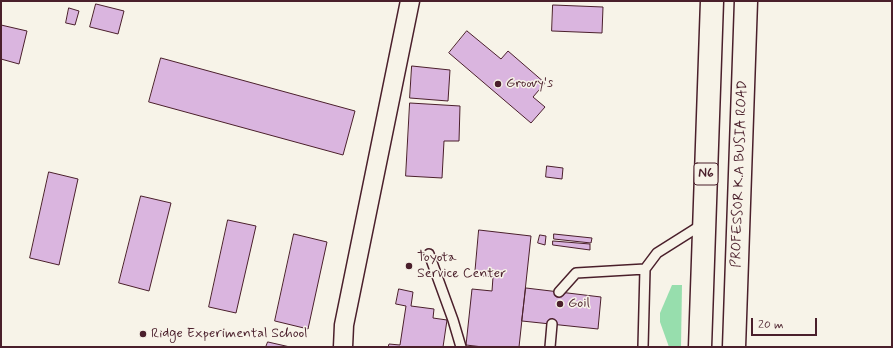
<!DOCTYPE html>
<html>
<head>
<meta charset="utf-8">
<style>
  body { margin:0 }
  #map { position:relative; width:893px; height:348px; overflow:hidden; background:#f7f3e8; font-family:Mynerve,sans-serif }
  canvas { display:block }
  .frame { position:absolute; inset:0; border:2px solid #4a1f2b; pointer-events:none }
  .scale { position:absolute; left:751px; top:318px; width:66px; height:18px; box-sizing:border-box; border:2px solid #4a1f2b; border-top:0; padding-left:5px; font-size:12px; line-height:14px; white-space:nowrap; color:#4a1f2b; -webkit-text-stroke:3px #f7f3e8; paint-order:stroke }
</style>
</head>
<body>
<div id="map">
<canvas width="893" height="348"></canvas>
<div class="frame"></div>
<div class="scale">20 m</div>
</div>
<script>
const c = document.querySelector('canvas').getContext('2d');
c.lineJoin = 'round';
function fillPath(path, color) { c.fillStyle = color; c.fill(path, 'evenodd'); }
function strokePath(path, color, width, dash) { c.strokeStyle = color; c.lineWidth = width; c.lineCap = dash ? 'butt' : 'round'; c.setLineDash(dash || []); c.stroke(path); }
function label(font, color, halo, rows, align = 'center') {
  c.font = font + ' Mynerve,sans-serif'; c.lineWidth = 3; c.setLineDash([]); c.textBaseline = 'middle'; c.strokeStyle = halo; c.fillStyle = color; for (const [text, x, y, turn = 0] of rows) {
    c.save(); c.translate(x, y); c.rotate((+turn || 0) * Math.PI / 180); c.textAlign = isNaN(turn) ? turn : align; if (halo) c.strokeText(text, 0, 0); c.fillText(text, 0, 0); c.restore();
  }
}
fillPath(new Path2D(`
  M 672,285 L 682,285 L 681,347 L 669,347 L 660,322 L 660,313 Z`), '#97dead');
const building = new Path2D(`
  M 96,4 L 124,11 L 118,34 L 90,27 Z
  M 553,5 L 603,7 L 602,33 L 552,31 Z
  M 69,8 L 79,11 L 75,25 L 66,23 Z
  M 1,25 L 27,31 L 19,64 L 1,59 Z
  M 467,31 L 501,59 L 508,51 L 545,83 L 533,97 L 545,107 L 531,123 L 449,53 Z
  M 161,58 L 355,111 L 343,155 L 149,102 Z
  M 412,66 L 450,70 L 448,101 L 410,98 Z
  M 410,103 L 460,106 L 459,141 L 444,141 L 442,178 L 406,176 Z
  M 547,166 L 563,168 L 562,179 L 546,177 Z
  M 49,172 L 78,179 L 59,265 L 30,258 Z
  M 141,196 L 171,203 L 149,291 L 119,283 Z
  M 228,220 L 256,226 L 236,313 L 209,307 Z
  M 479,230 L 531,236 L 519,347 L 483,347 L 466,345 L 472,289 L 492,291 L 493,277 L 475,275 Z
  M 294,234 L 327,242 L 308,329 L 275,321 Z
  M 554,234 L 592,238 L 591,243 L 554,239 Z
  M 540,235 L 546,236 L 545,245 L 538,243 Z
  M 553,241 L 590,244 L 590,250 L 553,245 Z
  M 526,288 L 601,297 L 598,329 L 522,321 Z
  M 399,289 L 413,292 L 411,306 L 434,309 L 433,318 L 447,320 L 443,347 L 388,347 L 389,344 L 400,345 L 406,306 L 396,304 Z
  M 268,342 L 290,347 L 266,347 Z`);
fillPath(building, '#dab5df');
strokePath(building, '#4a1f2b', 1);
const service = new Path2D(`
  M 429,254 L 453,320 L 461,347
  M 559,292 L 576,273 L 645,269
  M 550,347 L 552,324
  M 643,347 L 645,269 L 657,253 L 703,224`);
const minor = new Path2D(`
  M 343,347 L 344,325 L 410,1`);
const primary = new Path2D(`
  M 700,347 L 712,1
  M 734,347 L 746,1`);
strokePath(service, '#4a1f2b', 12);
strokePath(minor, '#4a1f2b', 21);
strokePath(primary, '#4a1f2b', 25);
strokePath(service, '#f7f3e8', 9);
strokePath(minor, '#f7f3e8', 18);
strokePath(primary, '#f7f3e8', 22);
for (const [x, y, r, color] of [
  [498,84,4,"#4a1f2b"],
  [409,266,4,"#4a1f2b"],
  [560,304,4,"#4a1f2b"],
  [143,334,4,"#4a1f2b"]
]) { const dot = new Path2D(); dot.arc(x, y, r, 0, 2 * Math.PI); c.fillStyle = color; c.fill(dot); strokePath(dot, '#f7f3e8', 1.5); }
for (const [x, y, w] of [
  [706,174,24]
]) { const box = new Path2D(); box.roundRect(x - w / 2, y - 11, w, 22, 3); c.fillStyle = '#f7f3e8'; c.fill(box); strokePath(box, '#4a1f2b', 1); }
label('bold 13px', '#4a1f2b', null, [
  ["N6",706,174]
]);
label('14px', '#4a1f2b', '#f7f3e8', [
  ["Groovy's",506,84],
  ["Toyota",417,258],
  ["Service Center",417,274],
  ["Goil",568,304],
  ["Ridge Experimental School",151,334]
], 'left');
label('14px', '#4a1f2b', '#f7f3e8', [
  ["PROFESSOR K.A BUSIA ROAD",740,174,-88]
]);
</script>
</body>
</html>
